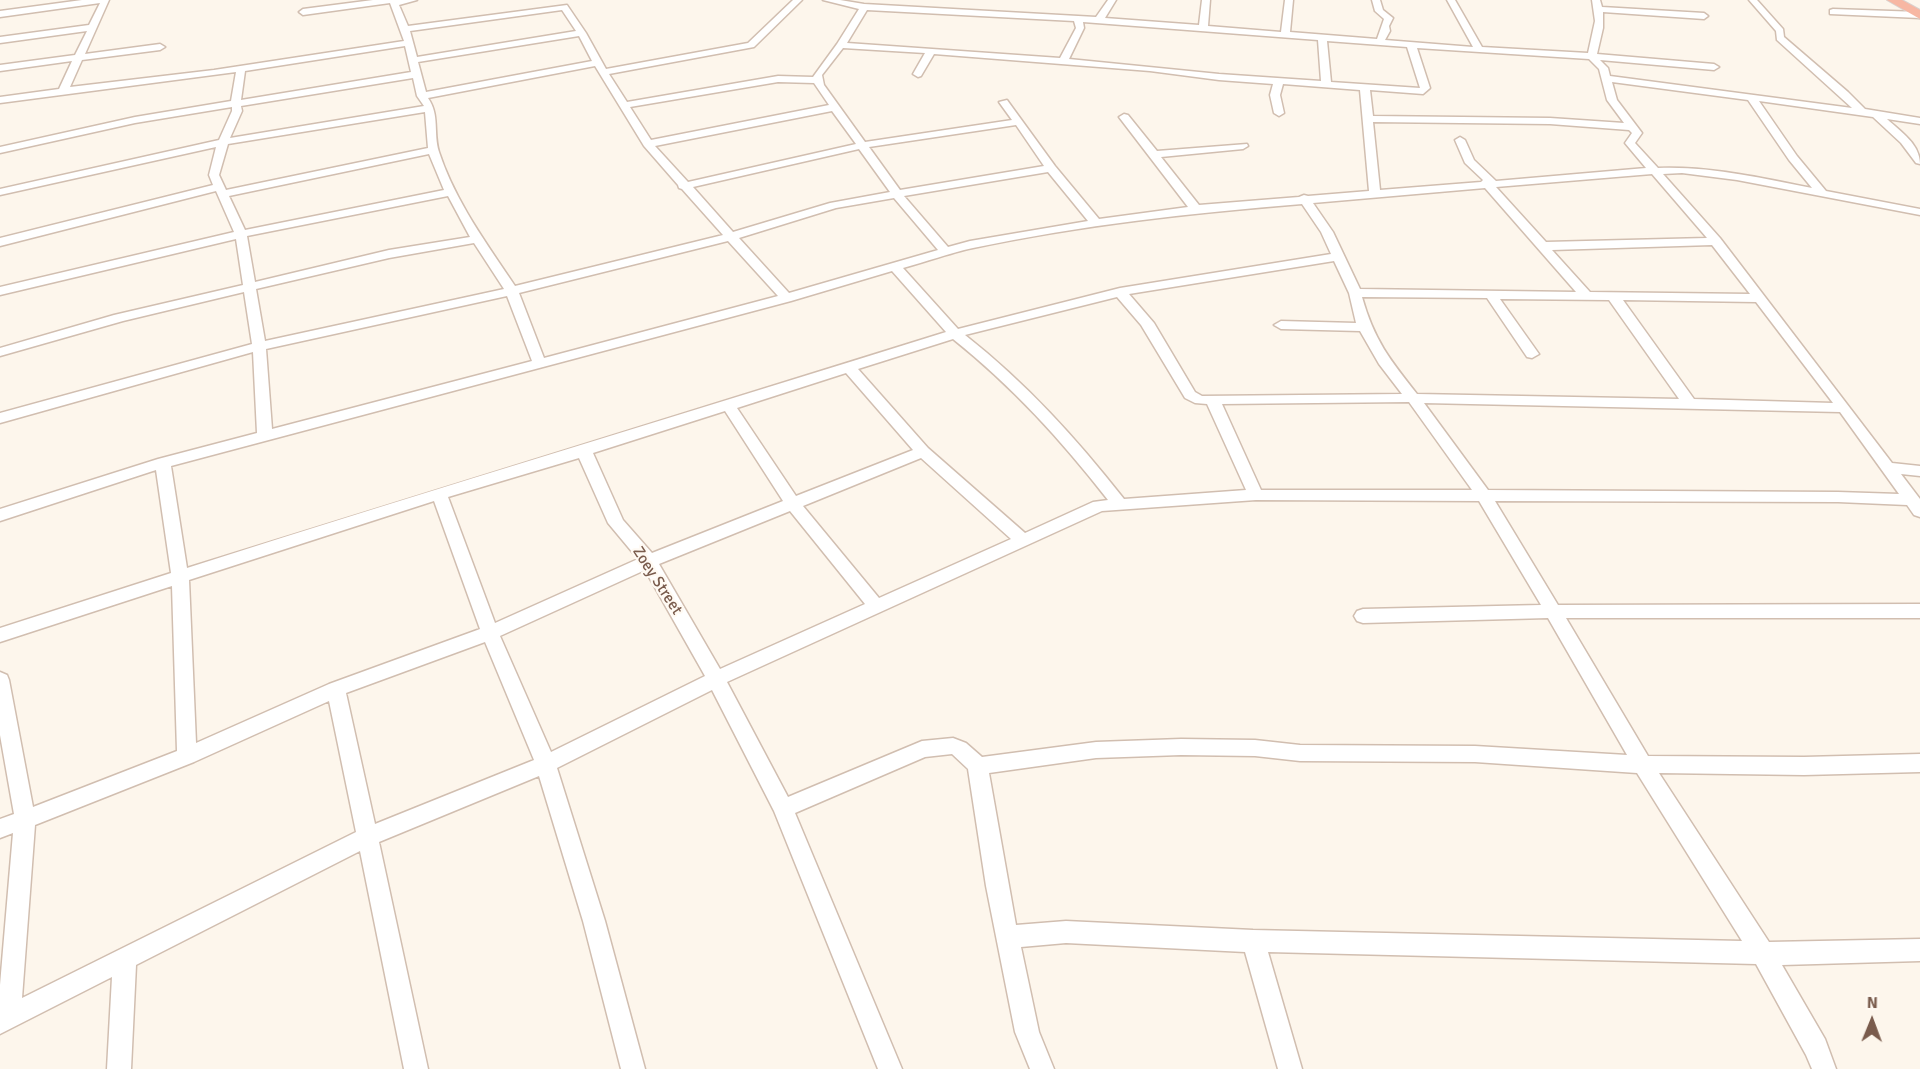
<!DOCTYPE html>
<html>
<head>
<meta charset="utf-8">
<style>
  body { margin:0 }
  #map { position:relative; width:1920px; height:1069px; overflow:hidden; background:#fdf6ec; font-family:Signika,sans-serif }
  canvas { display:block }
  .north { position:absolute; left:1842px; top:991px; width:60px; height:60px; -webkit-text-stroke:4px #fffaf3; paint-order:stroke; rotate:1deg; font-size:16px; font-weight:700; line-height:24px; text-align:center; color:#7a5c4d }
  .north::after { content:''; display:block; margin:auto; width:21px; height:27px; background:#7a5c4d; clip-path:polygon(50% 0,100% 100%,50% 72%,0 100%) }
</style>
</head>
<body>
<div id="map">
<canvas width="1920" height="1069"></canvas>
<div class="north">N</div>
</div>
<script>
const c = document.querySelector('canvas').getContext('2d');
c.lineJoin = 'round';
function strokePath(path, color, width, dash) { c.strokeStyle = color; c.lineWidth = width; c.lineCap = dash ? 'butt' : 'round'; c.setLineDash(dash || []); c.stroke(path); }
function fillPath(path, color) { c.fillStyle = color; c.fill(path, 'evenodd'); }
function label(font, color, halo, rows, align = 'center') {
  c.font = font + ' Signika,sans-serif'; c.lineWidth = 4.5; c.setLineDash([]); c.textBaseline = 'middle'; c.strokeStyle = halo; c.fillStyle = color; for (const [text, x, y, turn = 0] of rows) {
    c.save(); c.translate(x, y); c.rotate((+turn || 0) * Math.PI / 180); c.textAlign = isNaN(turn) ? turn : align; if (halo) c.strokeText(text, 0, 0); c.fillText(text, 0, 0); c.restore();
  }
}
const minor = new Path2D(`
  M 82,0 L 109,0 L 85,54 L 160,44 L 165,47 L 160,50 L 82,60 L 70,87 L 214,70 L 404,41 L 390,3 L 303,15 L 299,12 L 303,9 L 373,0 L 417,0 L 399,5 L 408,26 L 567,5 L 586,33 L 606,69 L 748,43 L 793,0 L 802,0 L 754,47 L 609,74 L 627,102 L 778,76 L 813,77 L 837,44 L 859,9 L 823,0 L 840,0 L 864,4 L 1096,17 L 1108,0 L 1116,0 L 1105,18 L 1199,25 L 1202,0 L 1210,0 L 1208,26 L 1281,32 L 1285,0 L 1293,0 L 1290,32 L 1377,39 L 1384,19 L 1375,11 L 1372,0 L 1380,0 L 1383,10 L 1393,18 L 1389,26 L 1390,31 L 1385,40 L 1473,47 L 1447,0 L 1455,0 L 1482,47 L 1588,53 L 1595,21 L 1592,0 L 1600,0 L 1602,7 L 1704,13 L 1708,16 L 1704,19 L 1603,12 L 1603,28 L 1597,54 L 1714,64 L 1719,67 L 1714,70 L 1600,60 L 1608,68 L 1610,76 L 1852,108 L 1777,40 L 1776,31 L 1749,0 L 1757,0 L 1783,29 L 1784,37 L 1848,92 L 1865,109 L 1920,118 L 1920,124 L 1887,119 C 1901,132 1920,144 1920,164 L 1916,163 L 1901,143 L 1873,117 L 1759,101 L 1797,156 L 1826,191 L 1920,209 L 1920,215 L 1737,180 L 1682,173 L 1663,174 L 1720,238 L 1892,463 L 1920,466 L 1920,476 L 1901,474 L 1920,499 L 1920,517 L 1914,515 L 1907,505 L 1838,502 L 1495,501 L 1558,605 L 1920,604 L 1920,618 L 1566,618 L 1648,756 L 1804,757 L 1920,754 L 1920,772 L 1804,775 L 1659,773 L 1769,942 L 1920,939 L 1920,961 L 1782,965 L 1825,1039 L 1836,1069 L 1812,1069 L 1806,1055 L 1756,964 L 1268,952 L 1302,1069 L 1278,1069 L 1245,952 L 1066,943 L 1021,947 L 1039,1032 L 1054,1069 L 1030,1069 L 1015,1032 L 986,886 L 968,769 L 952,754 L 925,757 L 795,813 L 902,1069 L 878,1069 L 774,811 L 712,690 L 557,768 L 605,921 L 645,1069 L 621,1069 L 583,921 L 539,776 L 379,842 L 428,1069 L 404,1069 L 360,851 L 136,965 L 131,1069 L 107,1069 L 112,977 L 0,1034 L 0,985 L 13,833 L 0,838 L 0,819 L 14,814 L 0,735 L 0,672 L 7,675 L 9,680 L 33,807 L 177,751 L 172,586 L 0,642 L 0,628 L 171,573 L 156,470 L 0,521 L 0,509 L 158,459 L 257,433 L 253,352 L 0,423 L 0,413 L 252,344 L 244,292 L 123,321 L 0,356 L 0,348 L 114,315 L 243,285 L 236,239 L 0,295 L 0,287 L 234,232 L 216,191 L 0,246 L 0,238 L 213,185 L 209,175 L 216,147 L 0,195 L 0,189 L 219,140 L 232,111 L 232,107 L 135,123 L 0,153 L 0,147 L 135,117 L 231,101 L 236,72 L 0,103 L 0,97 L 59,89 L 72,61 L 0,71 L 0,65 L 75,55 L 87,31 L 0,43 L 0,37 L 89,25 L 100,3 L 0,17 L 0,11 ZM 562,10 L 576,31 L 417,57 L 410,31 ZM 867,10 L 1074,21 L 1076,28 L 1060,58 L 847,43 ZM 1083,22 L 1318,40 L 1321,81 L 1219,74 L 1069,59 L 1084,28 ZM 579,36 L 592,61 L 426,92 L 418,62 ZM 1327,41 L 1407,47 L 1420,88 L 1331,82 ZM 405,46 L 411,72 L 241,100 L 245,71 ZM 843,48 L 925,53 L 913,74 L 918,77 L 921,76 L 934,54 L 1150,71 L 1219,80 L 1273,84 L 1270,95 L 1274,113 L 1279,116 L 1284,113 L 1280,95 L 1283,84 L 1360,90 L 1369,191 L 1308,196 L 1304,195 L 1299,197 L 1199,205 L 1161,157 L 1243,149 L 1248,146 L 1247,144 L 1157,151 L 1128,115 L 1124,114 L 1119,117 L 1188,207 L 1099,219 L 1055,166 L 1007,100 L 999,102 L 1012,120 L 865,142 L 824,85 L 822,75 ZM 1417,48 L 1589,59 L 1599,69 L 1607,100 L 1624,123 L 1550,118 L 1373,116 L 1370,90 L 1423,94 L 1430,88 ZM 595,66 L 644,146 L 678,185 L 679,188 L 682,189 L 723,235 L 515,286 C 487,244 455,201 439,152 C 433,133 440,115 428,98 ZM 413,78 L 417,96 L 424,106 L 230,138 L 242,111 L 241,106 ZM 778,82 L 814,83 L 829,105 L 651,140 L 630,107 ZM 1612,82 L 1748,100 L 1789,160 L 1812,188 C 1761,178 1710,166 1658,168 L 1635,143 L 1642,133 L 1617,100 ZM 832,111 L 856,144 L 688,182 L 655,146 ZM 425,112 L 428,148 L 226,190 L 219,175 L 228,144 ZM 1373,122 L 1550,124 L 1629,130 L 1632,133 L 1625,143 L 1646,168 L 1496,181 L 1474,160 L 1465,140 L 1460,137 L 1455,140 L 1465,163 L 1483,180 L 1481,182 L 1380,190 ZM 1016,125 L 1044,166 L 900,190 L 869,147 ZM 859,149 L 890,192 L 830,203 L 733,232 L 693,187 ZM 429,154 L 444,190 L 245,230 L 229,196 ZM 1048,172 L 1088,221 L 970,241 L 948,247 L 904,196 ZM 1652,174 L 1707,238 L 1546,242 L 1496,187 ZM 1485,188 L 1576,292 L 1360,289 L 1333,232 L 1313,203 ZM 448,196 L 470,237 L 389,250 L 255,282 L 247,236 ZM 894,198 L 938,250 L 789,293 L 739,238 L 836,208 ZM 1302,204 L 1321,232 L 1331,254 L 1120,288 L 958,329 L 903,268 C 926,262 949,253 973,248 C 1081,225 1192,213 1302,204 ZM 728,241 L 778,296 L 544,358 L 519,293 ZM 474,243 L 504,289 L 265,341 L 256,289 L 389,258 ZM 1712,245 L 1750,294 L 1590,292 L 1552,250 ZM 1334,261 L 1349,293 L 1356,323 L 1281,321 L 1274,325 L 1281,329 L 1360,331 L 1379,364 L 1402,394 L 1202,396 L 1195,392 L 1154,323 L 1129,294 ZM 892,271 L 946,332 C 694,411 440,487 187,568 L 171,466 L 791,301 ZM 507,296 L 532,361 L 272,429 L 266,349 ZM 1117,297 L 1141,325 L 1185,398 L 1195,403 L 1207,404 L 1246,490 L 1124,499 C 1076,438 1027,384 965,335 ZM 1362,297 L 1487,298 L 1527,357 L 1532,358 L 1539,354 L 1500,299 L 1609,300 L 1679,399 L 1417,394 C 1390,360 1374,340 1362,297 ZM 1623,300 L 1756,302 L 1833,403 L 1694,399 ZM 953,339 C 1013,387 1061,440 1108,500 L 1093,502 L 1025,533 L 928,448 L 858,369 ZM 846,373 L 913,450 L 796,496 L 737,408 ZM 1409,402 L 1472,490 L 1261,490 L 1222,404 ZM 1424,403 L 1840,412 L 1899,494 L 1838,492 L 1488,490 ZM 725,411 L 783,501 L 652,553 L 623,520 L 593,453 ZM 579,458 L 608,523 L 638,559 L 495,623 L 448,497 ZM 921,458 L 1011,539 L 879,598 L 803,506 ZM 1256,500 L 1479,501 L 1541,605 L 1363,609 L 1357,611 L 1354,616 L 1357,621 L 1363,623 L 1548,618 L 1627,755 L 1475,746 L 1300,745 L 1255,740 L 1181,739 L 1096,742 L 982,757 L 966,743 L 953,738 L 922,741 L 788,797 L 727,682 L 1102,511 ZM 434,501 L 480,629 L 329,684 L 196,743 L 189,580 ZM 790,511 L 865,604 L 720,669 L 659,564 ZM 645,570 L 705,676 L 551,752 L 500,636 ZM 485,642 L 534,760 L 375,824 L 346,693 ZM 329,701 L 356,832 L 22,998 L 35,825 L 194,762 ZM 1181,755 L 1255,756 L 1300,761 L 1475,762 L 1637,773 L 1742,941 L 1253,930 L 1066,921 L 1016,925 L 989,773 L 1096,758 Z
  M 1833,9 L 1920,12 L 1920,18 L 1830,14 L 1830,10 Z`);
const highway = new Path2D(`
  M 1887,0 L 1902,0 L 1920,10 L 1920,19 Z`);
strokePath(minor, '#d1beb0', 3);
strokePath(highway, '#dad1cd', 2);
fillPath(minor, '#fff');
fillPath(highway, '#f7b7a3');
label('16px', '#7a5c4d', '#fffaf3', [
  ["Zoey Street",657,581,57]
]);
</script>
</body>
</html>
